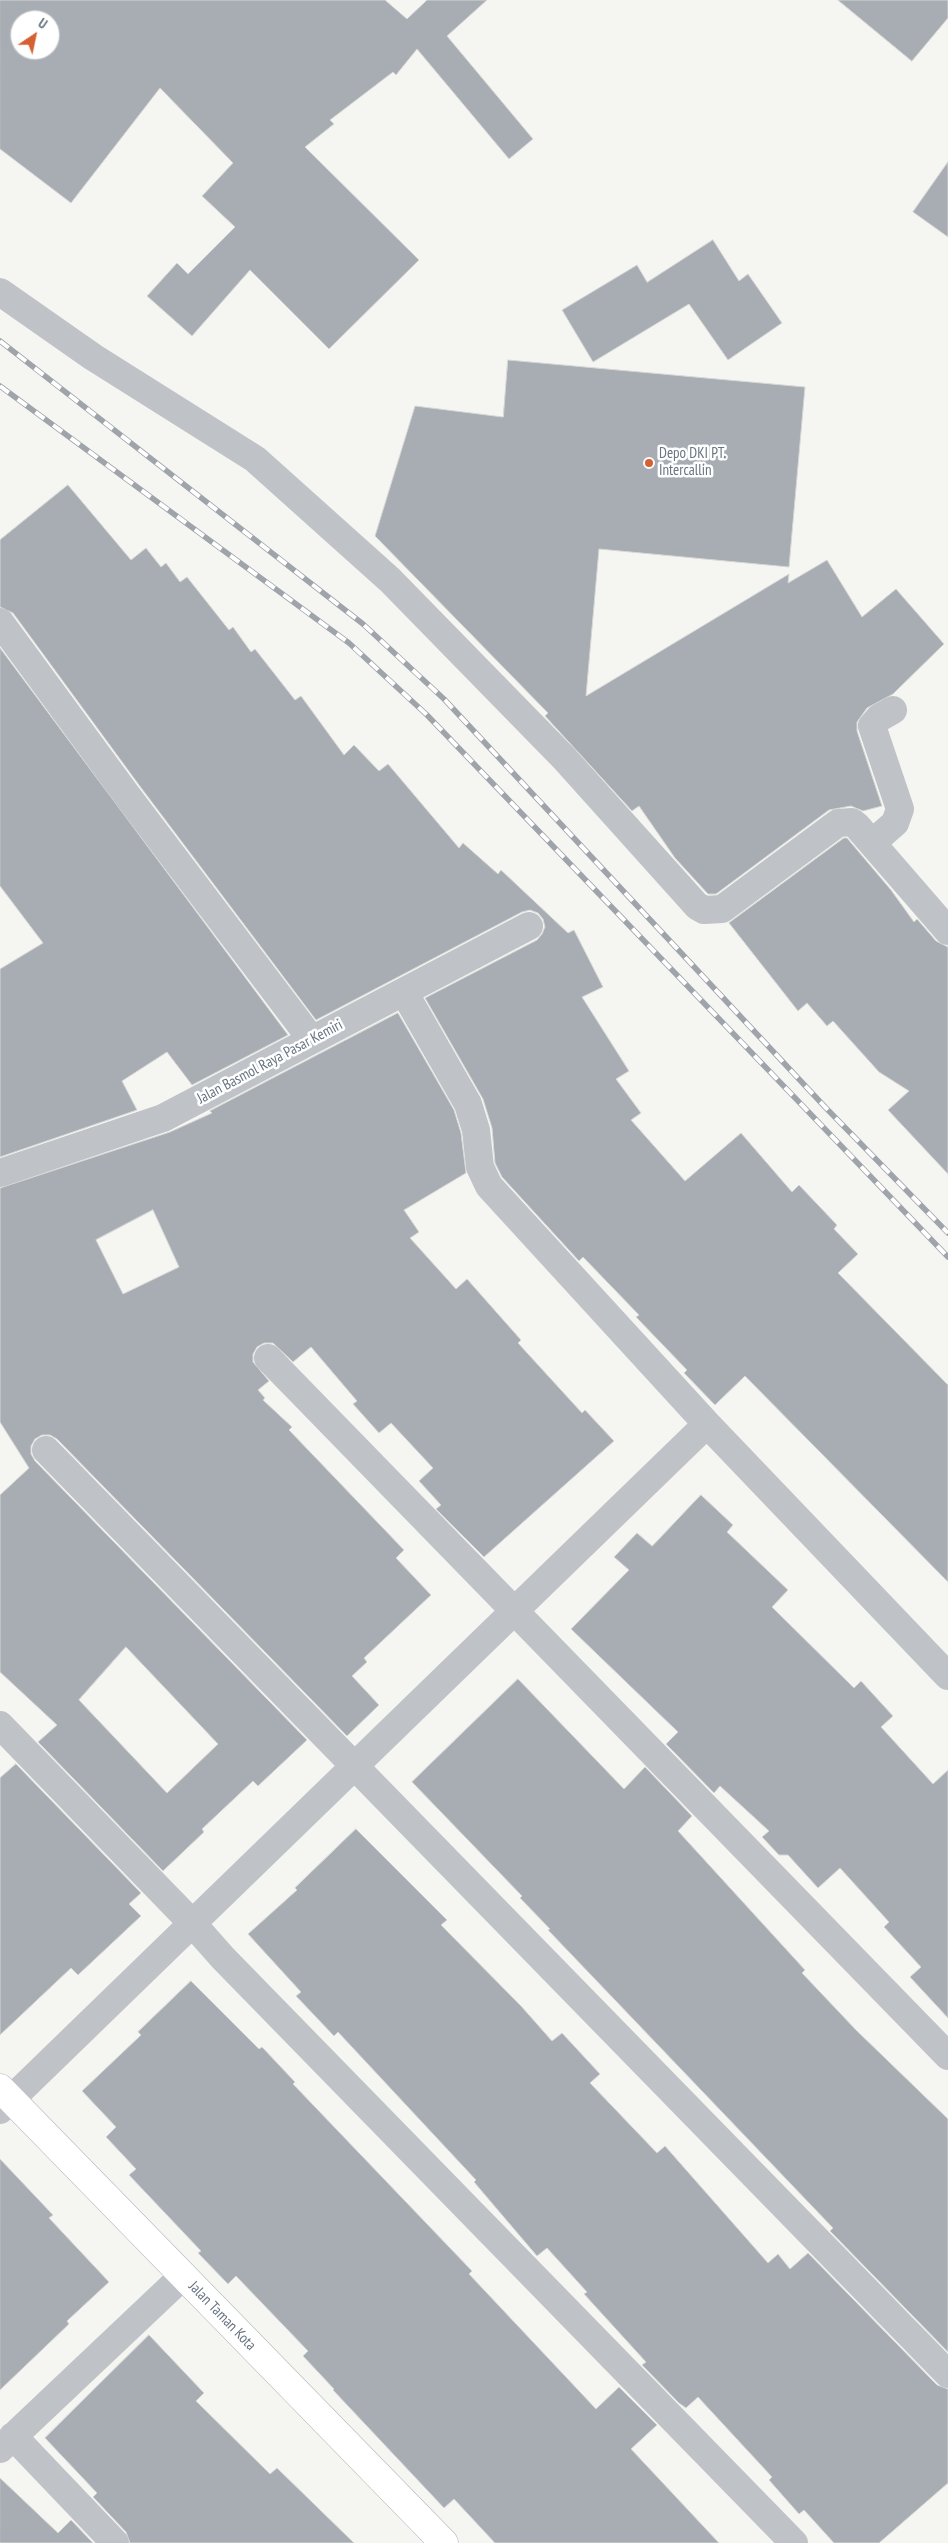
<!DOCTYPE html>
<html>
<head>
<meta charset="utf-8">
<style>
  body { margin:0 }
  #map { position:relative; width:948px; height:2543px; overflow:hidden; background:#f5f5f2; font-family:"PT Sans Narrow",sans-serif }
  canvas { display:block }
  .north { position:absolute; left:10px; top:10px; width:50px; height:50px; box-sizing:border-box; background:#fff; border:1px solid #c2c7cd; border-radius:50%; rotate:34deg; font-size:14px; font-weight:700; line-height:20px; text-align:center; color:#677481 }
  .north::after { content:''; display:block; margin:auto; width:18px; height:22px; background:#d46033; clip-path:polygon(50% 0,100% 100%,50% 72%,0 100%) }
</style>
</head>
<body>
<div id="map">
<canvas width="948" height="2543"></canvas>
<div class="north">U</div>
</div>
<script>
const c = document.querySelector('canvas').getContext('2d');
c.lineJoin = 'round';
function fillPath(path, color) { c.fillStyle = color; c.fill(path, 'evenodd'); }
function strokePath(path, color, width, dash) { c.strokeStyle = color; c.lineWidth = width; c.lineCap = dash ? 'butt' : 'round'; c.setLineDash(dash || []); c.stroke(path); }
function label(font, color, halo, rows, align = 'center') {
  c.font = font + ' "PT Sans Narrow",sans-serif'; c.lineWidth = 5; c.setLineDash([]); c.textBaseline = 'middle'; c.strokeStyle = halo; c.fillStyle = color; for (const [text, x, y, turn = 0] of rows) {
    c.save(); c.translate(x, y); c.rotate((+turn || 0) * Math.PI / 180); c.textAlign = isNaN(turn) ? turn : align; if (halo) c.strokeText(text, 0, 0); c.fillText(text, 0, 0); c.restore();
  }
}
const building = new Path2D(`
  M 0,0 L 385,0 L 407,19 L 427,0 L 487,0 L 447,36 L 533,139 L 509,159 L 417,49 L 396,75 L 393,72 L 330,120 L 334,124 L 305,147 L 419,260 L 329,349 L 250,270 L 192,336 L 147,296 L 177,263 L 188,274 L 235,227 L 202,196 L 233,163 L 160,88 L 71,203 L 0,149 ZM 20,20 L 50,20 L 50,50 L 20,50 Z
  M 838,0 L 948,0 L 948,18 L 912,61 Z
  M 948,162 L 948,237 L 913,212 Z
  M 713,240 L 739,281 L 748,274 L 782,323 L 728,360 L 689,304 L 593,362 L 562,310 L 637,265 L 647,282 Z
  M 508,360 L 805,387 L 789,567 L 599,549 L 586,696 L 789,574 L 788,583 L 827,560 L 862,617 L 896,589 L 944,644 L 893,694 L 867,708 L 857,722 L 857,731 L 882,806 L 863,811 L 851,806 L 829,810 L 716,894 L 708,894 L 675,858 L 639,806 L 632,811 L 545,716 L 548,713 L 375,536 L 415,406 L 503,417 Z
  M 68,485 L 131,560 L 146,548 L 161,567 L 166,563 L 180,582 L 187,577 L 229,630 L 233,627 L 251,652 L 255,649 L 295,700 L 301,696 L 344,755 L 354,745 L 379,771 L 388,764 L 459,848 L 463,843 L 498,874 L 501,870 L 568,933 L 574,930 L 603,987 L 582,997 L 629,1071 L 616,1079 L 641,1113 L 631,1120 L 685,1181 L 741,1133 L 792,1192 L 799,1185 L 837,1225 L 834,1229 L 858,1254 L 838,1273 L 948,1385 L 948,1582 L 745,1376 L 715,1405 L 684,1373 L 687,1370 L 636,1317 L 639,1315 L 583,1257 L 579,1261 L 502,1177 L 495,1163 L 492,1128 L 483,1099 L 425,998 L 537,940 L 542,934 L 545,927 L 543,919 L 538,913 L 530,910 L 522,912 L 316,1020 L 139,785 L 13,613 L 0,607 L 0,540 Z
  M 0,648 L 288,1035 L 192,1085 L 167,1052 L 122,1081 L 137,1110 L 0,1157 L 0,969 L 43,943 L 0,886 Z
  M 844,838 L 847,838 L 891,890 L 914,922 L 917,919 L 936,941 L 948,947 L 948,1174 L 888,1110 L 909,1091 L 879,1072 L 833,1021 L 827,1026 L 807,1003 L 798,1011 L 729,923 Z
  M 398,1013 L 454,1110 L 461,1133 L 466,1173 L 404,1210 L 419,1232 L 410,1238 L 456,1289 L 467,1279 L 521,1340 L 518,1343 L 582,1413 L 585,1410 L 614,1441 L 484,1557 L 436,1509 L 441,1505 L 419,1481 L 433,1468 L 391,1423 L 379,1433 L 353,1404 L 357,1401 L 311,1347 L 293,1362 L 273,1343 L 264,1343 L 257,1347 L 253,1354 L 253,1362 L 269,1381 L 258,1390 L 265,1398 L 263,1400 L 292,1427 L 289,1430 L 404,1550 L 396,1558 L 431,1595 L 364,1658 L 367,1662 L 352,1676 L 379,1705 L 347,1736 L 57,1439 L 50,1435 L 42,1435 L 35,1439 L 31,1446 L 31,1454 L 35,1461 L 307,1740 L 258,1786 L 253,1781 L 202,1829 L 204,1832 L 163,1871 L 38,1742 L 57,1725 L 0,1672 L 0,1495 L 29,1468 L 0,1422 L 0,1188 L 170,1132 L 212,1113 L 210,1111 ZM 153,1210 L 179,1267 L 123,1294 L 96,1240 ZM 126,1647 L 218,1744 L 167,1793 L 79,1700 Z
  M 701,1495 L 733,1525 L 727,1532 L 788,1590 L 772,1607 L 854,1688 L 861,1681 L 893,1716 L 881,1727 L 933,1784 L 948,1770 L 948,2018 L 910,1977 L 921,1967 L 884,1927 L 889,1922 L 840,1868 L 818,1888 L 788,1855 L 779,1855 L 762,1837 L 769,1831 L 720,1786 L 714,1793 L 666,1744 L 678,1732 L 571,1629 L 629,1570 L 614,1557 L 637,1533 L 652,1546 Z
  M 518,1679 L 624,1789 L 645,1767 L 692,1816 L 678,1831 L 805,1970 L 802,1973 L 856,2030 L 948,2119 L 948,2352 L 830,2231 L 833,2228 L 548,1930 L 550,1929 L 520,1898 L 522,1896 L 412,1782 Z
  M 16,1764 L 141,1893 L 129,1904 L 141,1916 L 78,1975 L 71,1968 L 0,2035 L 0,1778 Z
  M 356,1829 L 447,1920 L 441,1925 L 521,2006 L 552,2041 L 562,2033 L 600,2074 L 590,2083 L 657,2153 L 665,2146 L 768,2263 L 778,2254 L 790,2269 L 808,2253 L 937,2385 L 948,2389 L 948,2483 L 879,2543 L 834,2543 L 804,2510 L 799,2514 L 769,2480 L 772,2477 L 698,2397 L 686,2408 L 679,2403 L 642,2365 L 646,2362 L 584,2294 L 587,2292 L 547,2248 L 537,2256 L 474,2182 L 476,2180 L 338,2032 L 334,2036 L 296,1996 L 301,1992 L 248,1934 L 297,1890 L 295,1888 Z
  M 191,1981 L 259,2049 L 262,2047 L 295,2082 L 293,2084 L 472,2271 L 469,2274 L 596,2409 L 619,2387 L 657,2425 L 631,2449 L 719,2543 L 495,2543 L 454,2499 L 444,2508 L 333,2390 L 334,2389 L 303,2356 L 308,2351 L 236,2276 L 228,2284 L 198,2253 L 201,2251 L 129,2175 L 136,2169 L 106,2137 L 116,2127 L 82,2091 L 141,2035 L 138,2032 Z
  M 0,2159 L 53,2215 L 49,2218 L 109,2282 L 67,2321 L 69,2324 L 0,2390 Z
  M 149,2335 L 204,2393 L 196,2401 L 270,2474 L 277,2468 L 354,2543 L 130,2543 L 126,2532 L 93,2497 L 97,2493 L 45,2438 Z
  M 0,2478 L 58,2533 L 71,2520 L 93,2543 L 0,2543 Z`);
fillPath(building, '#a7adb3');
strokePath(building, '#d7d7d5', 1);
const secondary = new Path2D(`
  M 0,2088 L 444,2543`);
strokePath(secondary, '#b2b6ba', 29);
strokePath(new Path2D(`
  M 0,292 L 93,357 L 255,459 L 390,580 L 564,758 L 697,906 L 704,910 L 722,909 L 838,823 L 852,822 L 857,826 L 948,931
  M 0,622 L 126,794 L 312,1040
  M 872,843 L 895,823 L 900,809 L 872,726 L 879,718 L 893,710
  M 404,992 L 468,1104 L 476,1130 L 480,1167 L 489,1186 L 707,1424 L 948,1676
  M 0,1173 L 163,1118 L 529,926
  M 268,1358 L 948,2056
  M 46,1450 L 948,2374
  M 0,1725 L 192,1923 L 223,1958 L 794,2543
  M 0,2110 L 707,1424
  M 13,2436 L 115,2543
  M 0,2449 L 183,2276`), '#bfc2c6', 28);
strokePath(secondary, '#fff', 28);
const rail = new Path2D(`
  M 0,341 L 363,624 L 444,699 L 825,1107 L 948,1233
  M 0,386 L 349,643 L 427,715 L 948,1257`);
strokePath(rail, '#9fa4aa', 5.5);
strokePath(rail, '#fff', 4, [11]);
for (const [x, y, r, color] of [
  [649,463,5,"#d46033"]
]) { const dot = new Path2D(); dot.arc(x, y, r, 0, 2 * Math.PI); c.fillStyle = color; c.fill(dot); strokePath(dot, '#fff', 2); }
label('15px', '#677481', '#fff', [
  ["Depo DKI PT.",659,454],
  ["Intercallin",659,471]
], 'left');
label('15px', '#677481', '#fff', [
  ["Jalan Basmol Raya Pasar Kemiri",270,1062,-28],
  ["Jalan Taman Kota",222,2316,46]
]);
</script>
</body>
</html>
